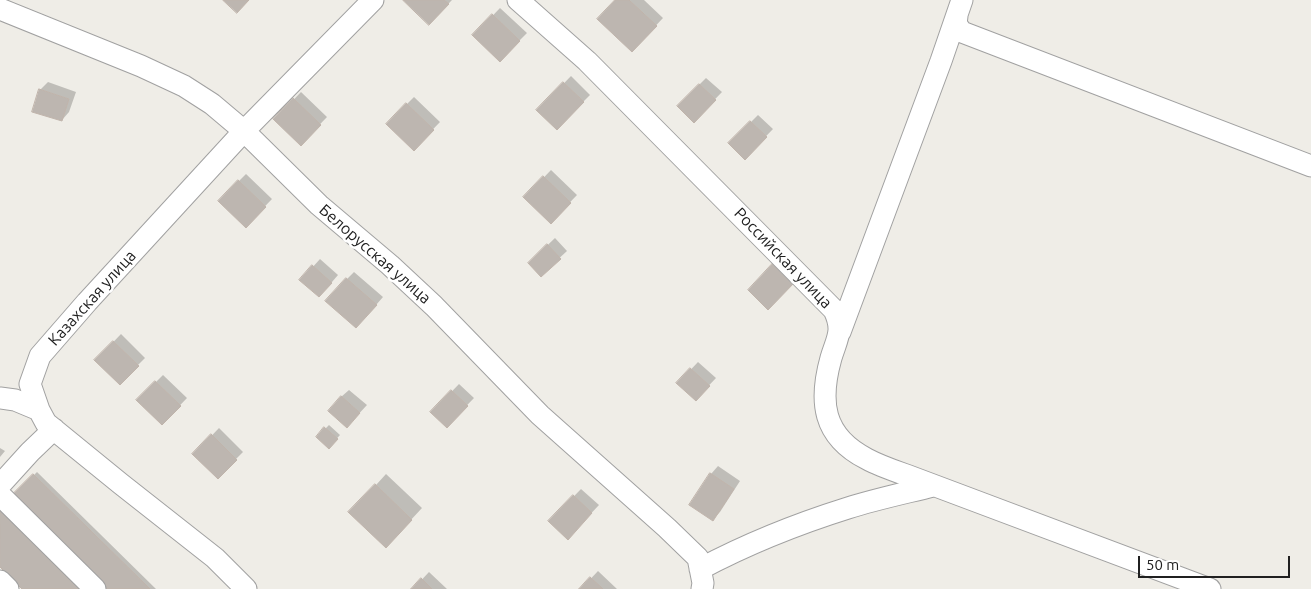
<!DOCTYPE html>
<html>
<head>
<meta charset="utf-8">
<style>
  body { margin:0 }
  #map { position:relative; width:1311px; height:589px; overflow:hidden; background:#efede7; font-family:Ubuntu,sans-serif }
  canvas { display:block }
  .scale { position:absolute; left:1138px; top:556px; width:152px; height:22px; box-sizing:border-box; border:2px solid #202020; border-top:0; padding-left:6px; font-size:15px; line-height:18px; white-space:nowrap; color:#202020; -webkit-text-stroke:4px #fff; paint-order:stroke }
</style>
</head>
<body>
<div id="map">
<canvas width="1311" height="589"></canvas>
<div class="scale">50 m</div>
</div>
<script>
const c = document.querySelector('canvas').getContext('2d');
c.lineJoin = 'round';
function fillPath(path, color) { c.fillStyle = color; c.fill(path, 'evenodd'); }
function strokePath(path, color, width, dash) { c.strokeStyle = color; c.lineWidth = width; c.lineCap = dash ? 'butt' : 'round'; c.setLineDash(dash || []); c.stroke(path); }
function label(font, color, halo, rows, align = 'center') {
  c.font = font + ' Ubuntu,sans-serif'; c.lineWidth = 5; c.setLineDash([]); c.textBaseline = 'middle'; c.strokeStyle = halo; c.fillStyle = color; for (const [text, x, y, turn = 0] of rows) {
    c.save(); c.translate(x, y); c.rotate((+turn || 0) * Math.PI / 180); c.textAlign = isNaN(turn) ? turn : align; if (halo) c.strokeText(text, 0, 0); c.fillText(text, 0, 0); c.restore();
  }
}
fillPath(new Path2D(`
  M 404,0 L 452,0 L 429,24 Z
  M 617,0 L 644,0 L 663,18 L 632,51 Z
  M 500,8 L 527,33 L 500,60 L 474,35 Z
  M 571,76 L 590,95 L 557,128 L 538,110 Z
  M 706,78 L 722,92 L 694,121 L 678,106 Z
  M 48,82 L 76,92 L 69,112 L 62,120 L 40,90 Z
  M 301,92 L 327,117 L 301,144 L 275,119 Z
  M 414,97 L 440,122 L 414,149 L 387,124 Z
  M 758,115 L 773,129 L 745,158 L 730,143 Z
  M 551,170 L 577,195 L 551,222 L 525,197 Z
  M 246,174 L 272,199 L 246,226 L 219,201 Z
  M 555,238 L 567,251 L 541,275 L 529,263 Z
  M 320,259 L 338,275 L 326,289 L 301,280 Z
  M 354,272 L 383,297 L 363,320 L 347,279 Z
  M 121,334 L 145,358 L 120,383 L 96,360 Z
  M 698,362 L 716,378 L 696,399 L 678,383 Z
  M 163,375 L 187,398 L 162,424 L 138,400 Z
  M 459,384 L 474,398 L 447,426 L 432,412 Z
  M 349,390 L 367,405 L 354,419 L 341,397 Z
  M 329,425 L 340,435 L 329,447 L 317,437 Z
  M 219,428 L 243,452 L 218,477 L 194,454 Z
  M 0,448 L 5,451 L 0,457 Z
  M 718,466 L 740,481 L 720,512 L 713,519 L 690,505 L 711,474 Z
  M 37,472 L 156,589 L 108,589 L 13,496 Z
  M 386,474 L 422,508 L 396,536 L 376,485 Z
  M 581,489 L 599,505 L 568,538 L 550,521 Z
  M 598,571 L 617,589 L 581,589 Z
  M 429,572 L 447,589 L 413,589 Z`), '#0003');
const building = new Path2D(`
  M 223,0 L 249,0 L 237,13 Z
  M 403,0 L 444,0 L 449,4 L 429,25 Z
  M 615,0 L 629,0 L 657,26 L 632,52 L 597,19 Z
  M 492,14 L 520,41 L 500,62 L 472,35 Z
  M 563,82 L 584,102 L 557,130 L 536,110 Z
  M 699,84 L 716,100 L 694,123 L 677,106 Z
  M 39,89 L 69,99 L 62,121 L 32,112 Z
  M 293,98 L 321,125 L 301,146 L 273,119 Z
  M 406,103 L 434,130 L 414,151 L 386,124 Z
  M 750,121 L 767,137 L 745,160 L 728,143 Z
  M 543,176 L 571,203 L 551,224 L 523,197 Z
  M 238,180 L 266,207 L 246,228 L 218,201 Z
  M 547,244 L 561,259 L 541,277 L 528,263 Z
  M 774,262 L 795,282 L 768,310 L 748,290 Z
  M 312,265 L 332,283 L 319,297 L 299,280 Z
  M 346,278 L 377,305 L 356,328 L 325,301 Z
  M 113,341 L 139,366 L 120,385 L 94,360 Z
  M 690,368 L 710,386 L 696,401 L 676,383 Z
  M 155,381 L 181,406 L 162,425 L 136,400 Z
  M 451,390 L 468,406 L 447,428 L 430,412 Z
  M 341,396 L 360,413 L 347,428 L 328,411 Z
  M 324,427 L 338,439 L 329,449 L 316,437 Z
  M 211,434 L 237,460 L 218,479 L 192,454 Z
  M 710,473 L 734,489 L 713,521 L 689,505 Z
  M 33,474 L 150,589 L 106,589 L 11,496 Z
  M 375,484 L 412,520 L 386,548 L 348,512 Z
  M 573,495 L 592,513 L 568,540 L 548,521 Z
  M 0,509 L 83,589 L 22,589 L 0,567 Z
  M 590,577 L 603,589 L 579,589 Z
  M 421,578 L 432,589 L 411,589 Z`);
fillPath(building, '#bdb6b0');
strokePath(building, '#c0b4ab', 1);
const minor = new Path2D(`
  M 518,0 L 587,61 L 834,310 C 844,331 837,338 831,358 C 819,401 822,436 867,459 C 880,466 895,471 909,476 L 1210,589
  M 0,9 L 141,66 L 184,86 L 212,104 L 244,131 L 319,205 L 390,265 L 434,306 L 540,415 L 667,528 L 698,558 L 703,583 L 702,589
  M 957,16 L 956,24 L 962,32 L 1311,166
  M 840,332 L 941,61 L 962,0
  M 0,398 L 15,400 L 39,410
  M 0,485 L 30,452 L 54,429
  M 0,495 L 95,589
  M 700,569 C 747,544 797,524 848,508 C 876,499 905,493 933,486
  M 0,581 L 8,589
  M 246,589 L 215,558 L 121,484 L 46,423 L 39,410 L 30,384 L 40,356 L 87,302 L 244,131 L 373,0`);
strokePath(minor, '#a1a1a1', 23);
strokePath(minor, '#fff', 21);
label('16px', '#202020', '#fff', [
  ["Белорусская улица",375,254,41],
  ["Российская улица",783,258,46],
  ["Казахская улица",92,298,-48]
]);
</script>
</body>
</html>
